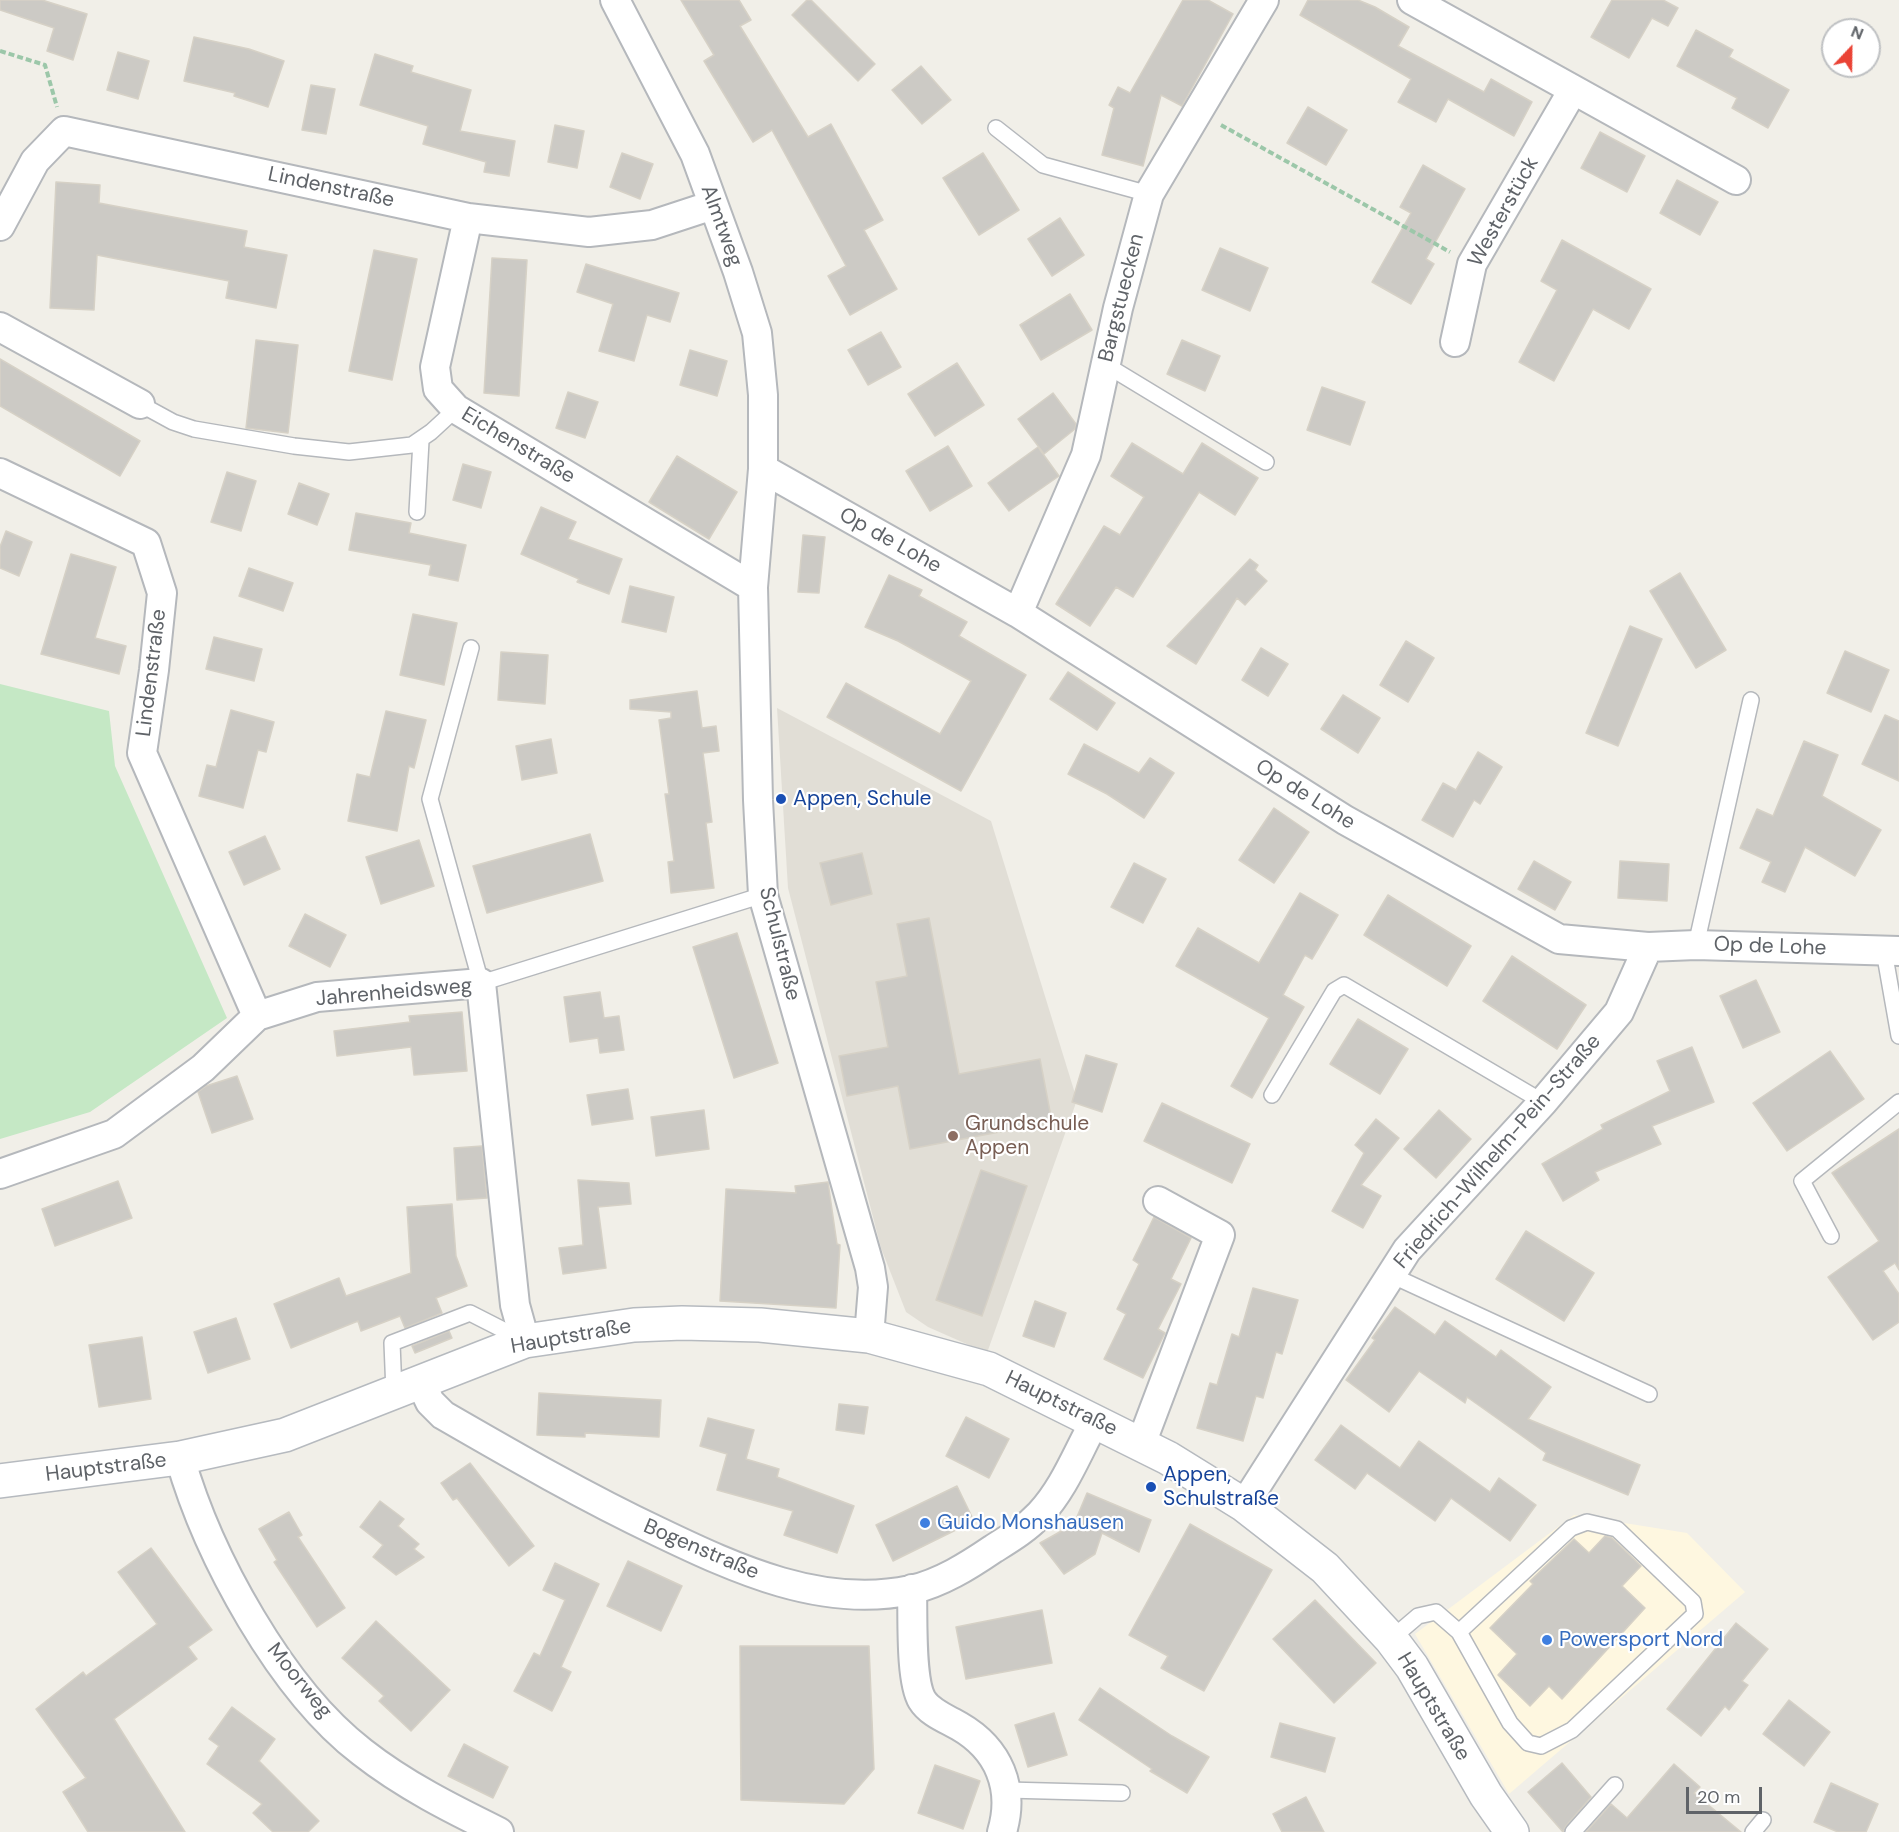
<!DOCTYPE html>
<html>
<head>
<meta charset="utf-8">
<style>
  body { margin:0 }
  #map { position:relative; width:1899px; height:1832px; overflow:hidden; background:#f1efe8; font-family:"DM Sans",sans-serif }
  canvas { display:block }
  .north { position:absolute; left:1821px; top:18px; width:60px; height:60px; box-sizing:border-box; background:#fff; border:2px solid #bfc1c3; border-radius:50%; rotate:22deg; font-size:16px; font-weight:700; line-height:24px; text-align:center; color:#5f6368 }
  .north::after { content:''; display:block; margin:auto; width:21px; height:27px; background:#ea4335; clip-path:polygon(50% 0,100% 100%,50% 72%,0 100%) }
  .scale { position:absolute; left:1686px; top:1787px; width:76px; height:27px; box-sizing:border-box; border:3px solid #5f6368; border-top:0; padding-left:8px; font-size:18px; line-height:21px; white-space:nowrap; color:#5f6368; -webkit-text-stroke:4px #fff; paint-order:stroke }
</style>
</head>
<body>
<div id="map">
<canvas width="1899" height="1832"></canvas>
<div class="north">N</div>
<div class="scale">20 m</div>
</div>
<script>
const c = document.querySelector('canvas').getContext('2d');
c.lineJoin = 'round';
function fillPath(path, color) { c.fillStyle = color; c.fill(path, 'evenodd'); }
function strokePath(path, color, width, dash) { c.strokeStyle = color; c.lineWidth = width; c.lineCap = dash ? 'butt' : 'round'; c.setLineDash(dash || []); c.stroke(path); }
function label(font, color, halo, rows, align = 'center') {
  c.font = font + ' "DM Sans",sans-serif'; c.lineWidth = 4.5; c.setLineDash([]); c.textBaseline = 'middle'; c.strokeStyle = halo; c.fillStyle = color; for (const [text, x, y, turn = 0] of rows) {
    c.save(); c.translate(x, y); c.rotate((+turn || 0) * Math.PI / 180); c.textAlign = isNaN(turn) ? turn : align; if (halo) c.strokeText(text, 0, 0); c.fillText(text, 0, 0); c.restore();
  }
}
fillPath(new Path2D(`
  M 1574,1515 L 1687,1533 L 1745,1592 L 1509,1794 L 1415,1634 Z`), '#fef7e0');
fillPath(new Path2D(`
  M 777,708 L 991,821 L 1077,1100 L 987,1353 L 928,1327 L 906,1312 L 881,1248 L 788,888 Z`), '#e1ded6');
fillPath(new Path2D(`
  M 0,684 L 109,711 L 115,766 L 227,1018 L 90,1112 L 0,1139 Z`), '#c5e8c5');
const building = new Path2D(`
  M 0,0 L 42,0 L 87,14 L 73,60 L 47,51 L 54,28 L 0,10 Z
  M 681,0 L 739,0 L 751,20 L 740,26 L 808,137 L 831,124 L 883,220 L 864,230 L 897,289 L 850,315 L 828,276 L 846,266 L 772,130 L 753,142 L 704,61 L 714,55 Z
  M 807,0 L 811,0 L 875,64 L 858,81 L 792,15 Z
  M 1183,0 L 1208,0 L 1233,14 L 1182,106 L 1161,95 L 1143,166 L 1102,155 L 1114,108 L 1109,105 L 1118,87 L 1130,93 Z
  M 1308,0 L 1358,0 L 1375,7 L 1409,27 L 1398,46 L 1484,92 L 1491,79 L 1532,102 L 1514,136 L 1448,99 L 1436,122 L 1398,102 L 1411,79 L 1300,15 Z
  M 1612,0 L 1663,0 L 1678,8 L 1668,26 L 1652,18 L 1629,58 L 1591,37 Z
  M 1696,30 L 1733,50 L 1729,57 L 1789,90 L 1768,128 L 1732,108 L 1737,98 L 1677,66 Z
  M 194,37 L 249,49 L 284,61 L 268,107 L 234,96 L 235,93 L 184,81 Z
  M 118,52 L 149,61 L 138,99 L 107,90 Z
  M 375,54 L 413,66 L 411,72 L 471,90 L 460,131 L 515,141 L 509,176 L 484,172 L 486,162 L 423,144 L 428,126 L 360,105 Z
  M 921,66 L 951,100 L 922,124 L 892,90 Z
  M 311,85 L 335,89 L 326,134 L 302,130 Z
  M 1308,107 L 1347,130 L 1326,165 L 1287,143 Z
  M 555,125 L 584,131 L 577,168 L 548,162 Z
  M 1600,132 L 1645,156 L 1627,192 L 1581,168 Z
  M 622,153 L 653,164 L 640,199 L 610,187 Z
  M 983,153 L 1019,210 L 979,235 L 943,178 Z
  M 1423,165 L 1465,189 L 1426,259 L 1434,264 L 1411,304 L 1372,282 L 1411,213 L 1400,207 Z
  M 1677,180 L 1718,202 L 1700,235 L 1660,213 Z
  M 56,182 L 100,185 L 99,203 L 247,231 L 244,247 L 287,255 L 276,308 L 226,298 L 229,281 L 97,255 L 94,310 L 50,308 Z
  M 1060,218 L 1084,255 L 1052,276 L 1028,239 Z
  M 1562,240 L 1651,289 L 1629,329 L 1593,309 L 1554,381 L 1519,362 L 1557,290 L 1541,281 Z
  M 1220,248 L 1268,268 L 1250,311 L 1202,290 Z
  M 374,250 L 417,259 L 392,380 L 349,371 Z
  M 492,258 L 527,260 L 519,396 L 484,393 Z
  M 586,264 L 679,293 L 670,322 L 647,315 L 634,361 L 599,351 L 613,304 L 577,292 Z
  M 1070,294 L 1092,330 L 1041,360 L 1020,325 Z
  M 881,332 L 901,367 L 868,385 L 848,350 Z
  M 256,340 L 298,345 L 288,433 L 246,428 Z
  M 1182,340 L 1220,356 L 1205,391 L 1167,374 Z
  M 690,350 L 727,361 L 717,396 L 680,385 Z
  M 0,359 L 140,441 L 120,476 L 0,406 Z
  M 957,363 L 984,405 L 935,436 L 908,394 Z
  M 1322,387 L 1365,402 L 1350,445 L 1307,430 Z
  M 568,392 L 598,402 L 585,438 L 556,428 Z
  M 1053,393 L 1076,424 L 1075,429 L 1044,454 L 1018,419 Z
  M 1132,443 L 1183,474 L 1202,443 L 1258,478 L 1235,515 L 1199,492 L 1133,597 L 1116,587 L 1090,626 L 1056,604 L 1104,526 L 1120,535 L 1144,497 L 1111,476 Z
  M 948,446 L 972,486 L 930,511 L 906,471 Z
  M 1038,447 L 1059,476 L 1009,511 L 988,483 Z
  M 677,456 L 737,492 L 709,539 L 649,502 Z
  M 463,464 L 491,472 L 481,508 L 453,500 Z
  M 227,472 L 256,481 L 241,531 L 211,522 Z
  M 299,483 L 329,494 L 317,525 L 288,514 Z
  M 541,507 L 576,522 L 568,539 L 622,559 L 609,594 L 577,582 L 579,579 L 521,554 Z
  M 356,513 L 411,523 L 409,533 L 466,545 L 458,581 L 429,575 L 431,565 L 349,550 Z
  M 6,531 L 32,542 L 19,576 L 0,568 L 0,547 Z
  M 803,535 L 825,537 L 819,593 L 798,592 Z
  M 71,554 L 116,567 L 95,638 L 126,646 L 119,674 L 41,654 Z
  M 1250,559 L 1258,565 L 1255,570 L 1267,581 L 1245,605 L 1237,598 L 1196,664 L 1167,646 Z
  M 249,568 L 293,583 L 283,611 L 239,596 Z
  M 1680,573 L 1726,650 L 1696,668 L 1650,591 Z
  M 889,575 L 922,590 L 919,596 L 967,622 L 959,636 L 1026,675 L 961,791 L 827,717 L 846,683 L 940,734 L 971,681 L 898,641 L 865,627 Z
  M 630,586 L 674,597 L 666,632 L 622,622 Z
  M 413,614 L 457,623 L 444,685 L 400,675 Z
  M 1630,626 L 1662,639 L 1618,746 L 1586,733 Z
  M 214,637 L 262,649 L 254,681 L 206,669 Z
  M 1406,641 L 1434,658 L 1408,702 L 1380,685 Z
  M 1261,648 L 1288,664 L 1268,696 L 1242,680 Z
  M 1845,651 L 1889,670 L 1871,712 L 1827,693 Z
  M 501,652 L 548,655 L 545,704 L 498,700 Z
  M 1068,672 L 1115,703 L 1097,730 L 1050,699 Z
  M 697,691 L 702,728 L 716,726 L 719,751 L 703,753 L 712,822 L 706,823 L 714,888 L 671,893 L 668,862 L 674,861 L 665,794 L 669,794 L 659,720 L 671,718 L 671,712 L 630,709 L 630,700 Z
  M 1343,695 L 1380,718 L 1358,753 L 1321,729 Z
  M 231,710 L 274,722 L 266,752 L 258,750 L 243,808 L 199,796 L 207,765 L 216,767 Z
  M 386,711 L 426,720 L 414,768 L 409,766 L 397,831 L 348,821 L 357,774 L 370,777 Z
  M 1885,715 L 1899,721 L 1899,781 L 1862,764 Z
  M 551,739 L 557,773 L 522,780 L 516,746 Z
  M 1804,741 L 1838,755 L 1822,796 L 1881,830 L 1855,876 L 1805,847 L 1785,892 L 1762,882 L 1771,862 L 1740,848 L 1757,809 L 1773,816 Z
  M 1084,744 L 1139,773 L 1150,758 L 1174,773 L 1144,818 L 1107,794 L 1068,774 Z
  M 1478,752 L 1502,767 L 1480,804 L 1474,800 L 1453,837 L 1422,820 L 1443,783 L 1456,790 Z
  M 1274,808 L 1309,832 L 1274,883 L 1239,860 Z
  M 590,834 L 603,881 L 487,913 L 473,866 Z
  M 265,836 L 280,869 L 244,885 L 229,852 Z
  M 419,840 L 434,886 L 381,904 L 366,857 Z
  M 862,853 L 872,894 L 831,905 L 820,863 Z
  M 1534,861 L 1571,882 L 1555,910 L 1518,889 Z
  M 1620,861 L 1669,864 L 1667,901 L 1618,898 Z
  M 1134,863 L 1166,879 L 1143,923 L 1111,907 Z
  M 1300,893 L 1338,915 L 1312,959 L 1305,955 L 1283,995 L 1304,1007 L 1252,1098 L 1231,1086 L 1269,1018 L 1176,966 L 1198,928 L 1259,963 Z
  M 1388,895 L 1471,946 L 1447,986 L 1364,935 Z
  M 305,914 L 346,935 L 330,967 L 289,946 Z
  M 929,918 L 959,1074 L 1040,1059 L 1052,1122 L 910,1149 L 898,1086 L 847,1096 L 839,1056 L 888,1047 L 876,982 L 907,976 L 897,924 Z
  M 737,933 L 778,1063 L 734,1078 L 693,947 Z
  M 1512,956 L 1586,1005 L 1557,1049 L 1483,1001 Z
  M 1756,980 L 1780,1032 L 1743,1048 L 1720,996 Z
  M 600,992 L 604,1018 L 619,1016 L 624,1050 L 600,1053 L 598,1038 L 570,1042 L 564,997 Z
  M 462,1012 L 467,1071 L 414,1075 L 411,1047 L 337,1056 L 334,1031 L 410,1022 L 409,1016 Z
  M 1358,1019 L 1408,1049 L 1380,1094 L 1330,1064 Z
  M 1692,1047 L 1714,1102 L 1652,1126 L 1661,1144 L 1595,1172 L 1599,1180 L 1563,1201 L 1542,1164 L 1603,1129 L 1601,1125 L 1670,1091 L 1657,1061 Z
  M 1830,1051 L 1864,1099 L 1787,1151 L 1753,1103 Z
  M 1086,1055 L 1117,1064 L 1102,1112 L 1072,1102 Z
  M 237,1076 L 253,1119 L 212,1133 L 198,1092 L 206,1086 Z
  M 628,1089 L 633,1119 L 592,1125 L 587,1095 Z
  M 1162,1103 L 1250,1144 L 1232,1183 L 1144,1141 Z
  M 704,1110 L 709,1149 L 656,1156 L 651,1117 Z
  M 1439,1110 L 1471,1139 L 1436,1178 L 1404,1149 Z
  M 1376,1119 L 1399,1138 L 1361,1185 L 1381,1196 L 1363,1228 L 1332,1211 L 1364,1153 L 1355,1145 Z
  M 1899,1129 L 1899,1270 L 1895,1263 L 1883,1271 L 1899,1294 L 1899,1322 L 1873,1340 L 1828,1277 L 1879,1241 L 1832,1173 Z
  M 482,1146 L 487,1198 L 457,1200 L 454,1148 Z
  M 981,1170 L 1027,1186 L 982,1316 L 936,1300 Z
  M 578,1180 L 629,1183 L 631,1204 L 598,1207 L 606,1268 L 563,1274 L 559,1248 L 583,1245 Z
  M 118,1181 L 132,1218 L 55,1246 L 42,1209 Z
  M 828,1182 L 837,1244 L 840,1245 L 836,1308 L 720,1301 L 726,1189 L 796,1193 L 795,1186 Z
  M 452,1204 L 456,1256 L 467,1286 L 436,1298 L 442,1313 L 405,1328 L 400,1316 L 361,1331 L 358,1321 L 291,1348 L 274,1304 L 339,1278 L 346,1296 L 411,1273 L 407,1207 Z
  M 1154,1217 L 1191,1238 L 1171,1279 L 1181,1284 L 1158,1329 L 1165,1333 L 1143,1378 L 1104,1359 L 1126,1314 L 1117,1309 L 1139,1264 L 1133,1260 Z
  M 1526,1231 L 1594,1273 L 1564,1321 L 1496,1279 Z
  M 1253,1288 L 1298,1300 L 1282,1354 L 1276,1352 L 1263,1398 L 1256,1396 L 1243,1441 L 1197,1428 L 1210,1383 L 1217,1385 L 1232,1334 L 1239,1337 Z
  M 1035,1301 L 1066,1313 L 1054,1347 L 1023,1336 Z
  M 1395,1307 L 1435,1335 L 1445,1321 L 1496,1357 L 1501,1350 L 1551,1387 L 1528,1419 L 1640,1465 L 1628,1495 L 1543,1460 L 1546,1453 L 1467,1397 L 1465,1403 L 1419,1371 L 1389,1412 L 1346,1380 L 1375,1340 L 1372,1338 Z
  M 236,1318 L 250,1359 L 208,1373 L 194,1332 Z
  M 449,1331 L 452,1338 L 415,1353 L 412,1346 Z
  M 142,1337 L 151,1399 L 99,1407 L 89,1345 Z
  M 539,1393 L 661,1400 L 659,1437 L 585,1433 L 585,1437 L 537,1435 Z
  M 839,1404 L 868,1407 L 864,1434 L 836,1430 Z
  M 966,1417 L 1009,1439 L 989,1478 L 946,1456 Z
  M 708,1418 L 754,1430 L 746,1459 L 779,1469 L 777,1477 L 854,1506 L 837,1553 L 784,1535 L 793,1511 L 717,1490 L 727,1454 L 700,1446 Z
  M 1341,1425 L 1400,1468 L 1419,1441 L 1490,1492 L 1499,1478 L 1536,1505 L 1510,1541 L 1451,1498 L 1435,1521 L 1367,1473 L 1355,1489 L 1315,1460 Z
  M 470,1463 L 534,1546 L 509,1566 L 457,1498 L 453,1500 L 441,1483 Z
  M 957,1486 L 974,1521 L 893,1561 L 876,1525 Z
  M 1087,1493 L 1151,1520 L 1139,1552 L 1102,1533 L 1095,1554 L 1064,1574 L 1040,1543 L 1074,1524 Z
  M 380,1501 L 404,1519 L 398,1526 L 419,1544 L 414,1549 L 424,1557 L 396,1575 L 373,1557 L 383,1545 L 360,1527 Z
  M 289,1512 L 302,1535 L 298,1537 L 345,1608 L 317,1627 L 274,1562 L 277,1560 L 259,1529 Z
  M 1190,1524 L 1272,1570 L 1204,1691 L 1161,1668 L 1168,1656 L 1129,1635 Z
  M 1605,1536 L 1612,1538 L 1641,1566 L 1622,1586 L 1645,1608 L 1562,1699 L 1549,1686 L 1530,1706 L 1498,1675 L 1517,1654 L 1490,1628 L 1533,1584 L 1530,1581 L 1574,1539 L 1589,1553 Z
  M 151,1548 L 212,1630 L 188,1647 L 197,1659 L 114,1719 L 185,1832 L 88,1832 L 63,1792 L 86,1778 L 36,1709 L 83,1672 L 86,1676 L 157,1624 L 118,1572 Z
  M 628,1561 L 682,1586 L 661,1631 L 607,1606 Z
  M 555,1563 L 599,1584 L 561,1667 L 571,1672 L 552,1711 L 514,1691 L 534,1653 L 540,1656 L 565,1600 L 543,1590 Z
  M 1315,1600 L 1376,1663 L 1334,1703 L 1273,1639 Z
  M 1042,1610 L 1052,1663 L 966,1679 L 956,1627 Z
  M 376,1621 L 450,1690 L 411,1731 L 379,1701 L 384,1696 L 342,1658 Z
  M 1736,1623 L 1768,1649 L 1742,1681 L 1748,1685 L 1729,1710 L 1725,1706 L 1701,1736 L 1667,1709 Z
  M 740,1646 L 869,1646 L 874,1769 L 844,1804 L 741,1800 Z
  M 1100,1688 L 1172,1736 L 1209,1757 L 1187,1793 L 1150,1771 L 1152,1769 L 1079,1720 Z
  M 1789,1700 L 1830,1732 L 1804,1766 L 1763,1734 Z
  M 232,1707 L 275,1739 L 259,1761 L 319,1821 L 308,1832 L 273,1832 L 253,1813 L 262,1804 L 207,1764 L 219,1746 L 209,1739 Z
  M 1054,1713 L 1067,1755 L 1028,1767 L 1015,1725 Z
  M 1280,1723 L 1335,1738 L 1325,1772 L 1271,1757 Z
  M 464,1744 L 508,1767 L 493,1798 L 448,1776 Z
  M 1562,1763 L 1591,1797 L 1566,1826 L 1563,1832 L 1528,1792 Z
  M 1674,1764 L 1700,1787 L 1694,1793 L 1741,1832 L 1586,1832 L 1611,1804 L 1627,1818 Z
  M 935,1765 L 980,1781 L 963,1829 L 918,1813 Z
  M 1831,1783 L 1878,1804 L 1866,1832 L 1838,1832 L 1814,1822 Z
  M 1306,1797 L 1324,1832 L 1282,1832 L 1273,1814 Z`);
fillPath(building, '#cccac5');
strokePath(building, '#d6d1c6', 1.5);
const lane = new Path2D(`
  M 996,128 L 1043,165 L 1149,194
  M 1106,365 L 1266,462
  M 140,404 L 173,422 L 194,429 L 294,446 L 349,452 L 412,445 L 431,432 L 456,409
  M 417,512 L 421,441
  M 471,648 L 430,799 L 481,983 L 763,895
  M 1696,945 L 1751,700
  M 1884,951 L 1899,1036
  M 1272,1095 L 1334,991 L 1344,985 L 1543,1102
  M 1831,1236 L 1802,1181 L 1899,1102
  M 1391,1275 L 1649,1394
  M 394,1392 L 392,1343 L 470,1313 L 523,1340
  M 1391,1639 L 1418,1616 L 1436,1612 L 1459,1632 L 1510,1723 L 1528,1743 L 1541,1746 L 1572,1730 L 1695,1614 L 1693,1602 L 1617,1529 L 1587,1522 L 1571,1528 L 1459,1632
  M 1007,1790 L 1122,1793
  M 1573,1832 L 1615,1785
  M 1753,1832 L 1763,1820`);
const street = new Path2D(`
  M 615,0 L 695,154 L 738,272 L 757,333 L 763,395 L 763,469 L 753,587 L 758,800 L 763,895 L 870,1268 L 873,1287 L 869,1336
  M 1412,0 L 1736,180
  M 468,218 L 435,367 L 438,389 L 456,409 L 753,587
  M 0,226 L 35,161 L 64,131 L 468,218 L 589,232 L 652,225 L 713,205
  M 0,327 L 140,404
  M 1455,342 L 1472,264 L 1573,90
  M 763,469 L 1018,613 L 1345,820 L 1559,939 L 1648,947 L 1696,945 L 1899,951
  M 0,473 L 146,543 L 162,593 L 154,670 L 142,753 L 257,1016
  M 1018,613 L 1086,455 L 1118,308 L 1149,194 L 1264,0
  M 0,1174 L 114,1134 L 203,1068 L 257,1016 L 317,997 L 481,983 L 515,1305 L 525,1341
  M 420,1381 L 430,1402 L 443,1415 C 514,1456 585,1497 659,1532 C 736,1569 823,1609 911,1590 C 941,1583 968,1566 993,1549 C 1009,1539 1026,1529 1040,1514 C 1065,1487 1077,1453 1095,1421
  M 1141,1444 L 1220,1235 L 1158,1201
  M 180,1458 C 208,1556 281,1690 362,1752 C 404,1785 452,1809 499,1832
  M 1244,1505 L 1407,1250 L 1543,1102 L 1619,1012 L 1648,947
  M 912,1589 C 913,1615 910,1680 922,1700 C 930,1713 947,1719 959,1726 C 999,1749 1015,1788 1002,1832`);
const secondary = new Path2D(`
  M 0,1481 L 180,1458 L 285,1435 L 525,1341 L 634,1325 L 682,1323 L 760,1325 L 869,1336 L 989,1369 L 1168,1458 L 1244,1505 L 1325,1568 L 1391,1639 L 1412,1667 L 1486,1795 L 1512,1832`);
strokePath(lane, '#b5b8bc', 18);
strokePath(street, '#b5b8bc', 32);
strokePath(secondary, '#b6babf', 36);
strokePath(new Path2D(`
  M 0,51 L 45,65 L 57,107
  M 1221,125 L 1450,252`), '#9cc7a9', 4, [6, 3]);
strokePath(lane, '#fff', 15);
strokePath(street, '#fff', 28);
strokePath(secondary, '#fff', 33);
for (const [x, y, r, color] of [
  [781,799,6,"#1a4fb4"],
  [953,1136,6,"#8d6e63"],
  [1151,1487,6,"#1a4fb4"],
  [925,1523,6,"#3f7fe0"],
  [1547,1640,6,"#3f7fe0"]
]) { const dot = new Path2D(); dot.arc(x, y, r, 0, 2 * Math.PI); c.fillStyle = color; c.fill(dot); strokePath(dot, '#fff', 2); }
label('21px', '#5f6368', '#fff', [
  ["Lindenstraße",331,188,12],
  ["Westerstück",1504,212,-61],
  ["Almtweg",721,226,70],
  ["Bargstuecken",1122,298,-76],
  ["Eichenstraße",518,446,31],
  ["Op de Lohe",890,541,29],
  ["Lindenstraße",152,673,-83],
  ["Op de Lohe",1305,795,32],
  ["Schulstraße",779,944,76],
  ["Op de Lohe",1770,947,2],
  ["Jahrenheidsweg",394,993,-5],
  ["Friedrich-Wilhelm-Pein-Straße",1498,1152,-49],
  ["Hauptstraße",571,1337,-10],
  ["Hauptstraße",1061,1404,26],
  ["Hauptstraße",106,1468,-7],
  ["Bogenstraße",701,1550,23],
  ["Moorweg",299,1681,51],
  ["Hauptstraße",1433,1707,59]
]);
label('21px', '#164399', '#fff', [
  ["Appen, Schule",793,799],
  ["Appen,",1163,1475],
  ["Schulstraße",1163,1499]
], 'left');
label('21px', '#785e54', '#fff', [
  ["Grundschule",965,1124],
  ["Appen",965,1148]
], 'left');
label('21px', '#366cbe', '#fff', [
  ["Guido Monshausen",937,1523],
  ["Powersport Nord",1559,1640]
], 'left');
</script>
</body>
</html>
